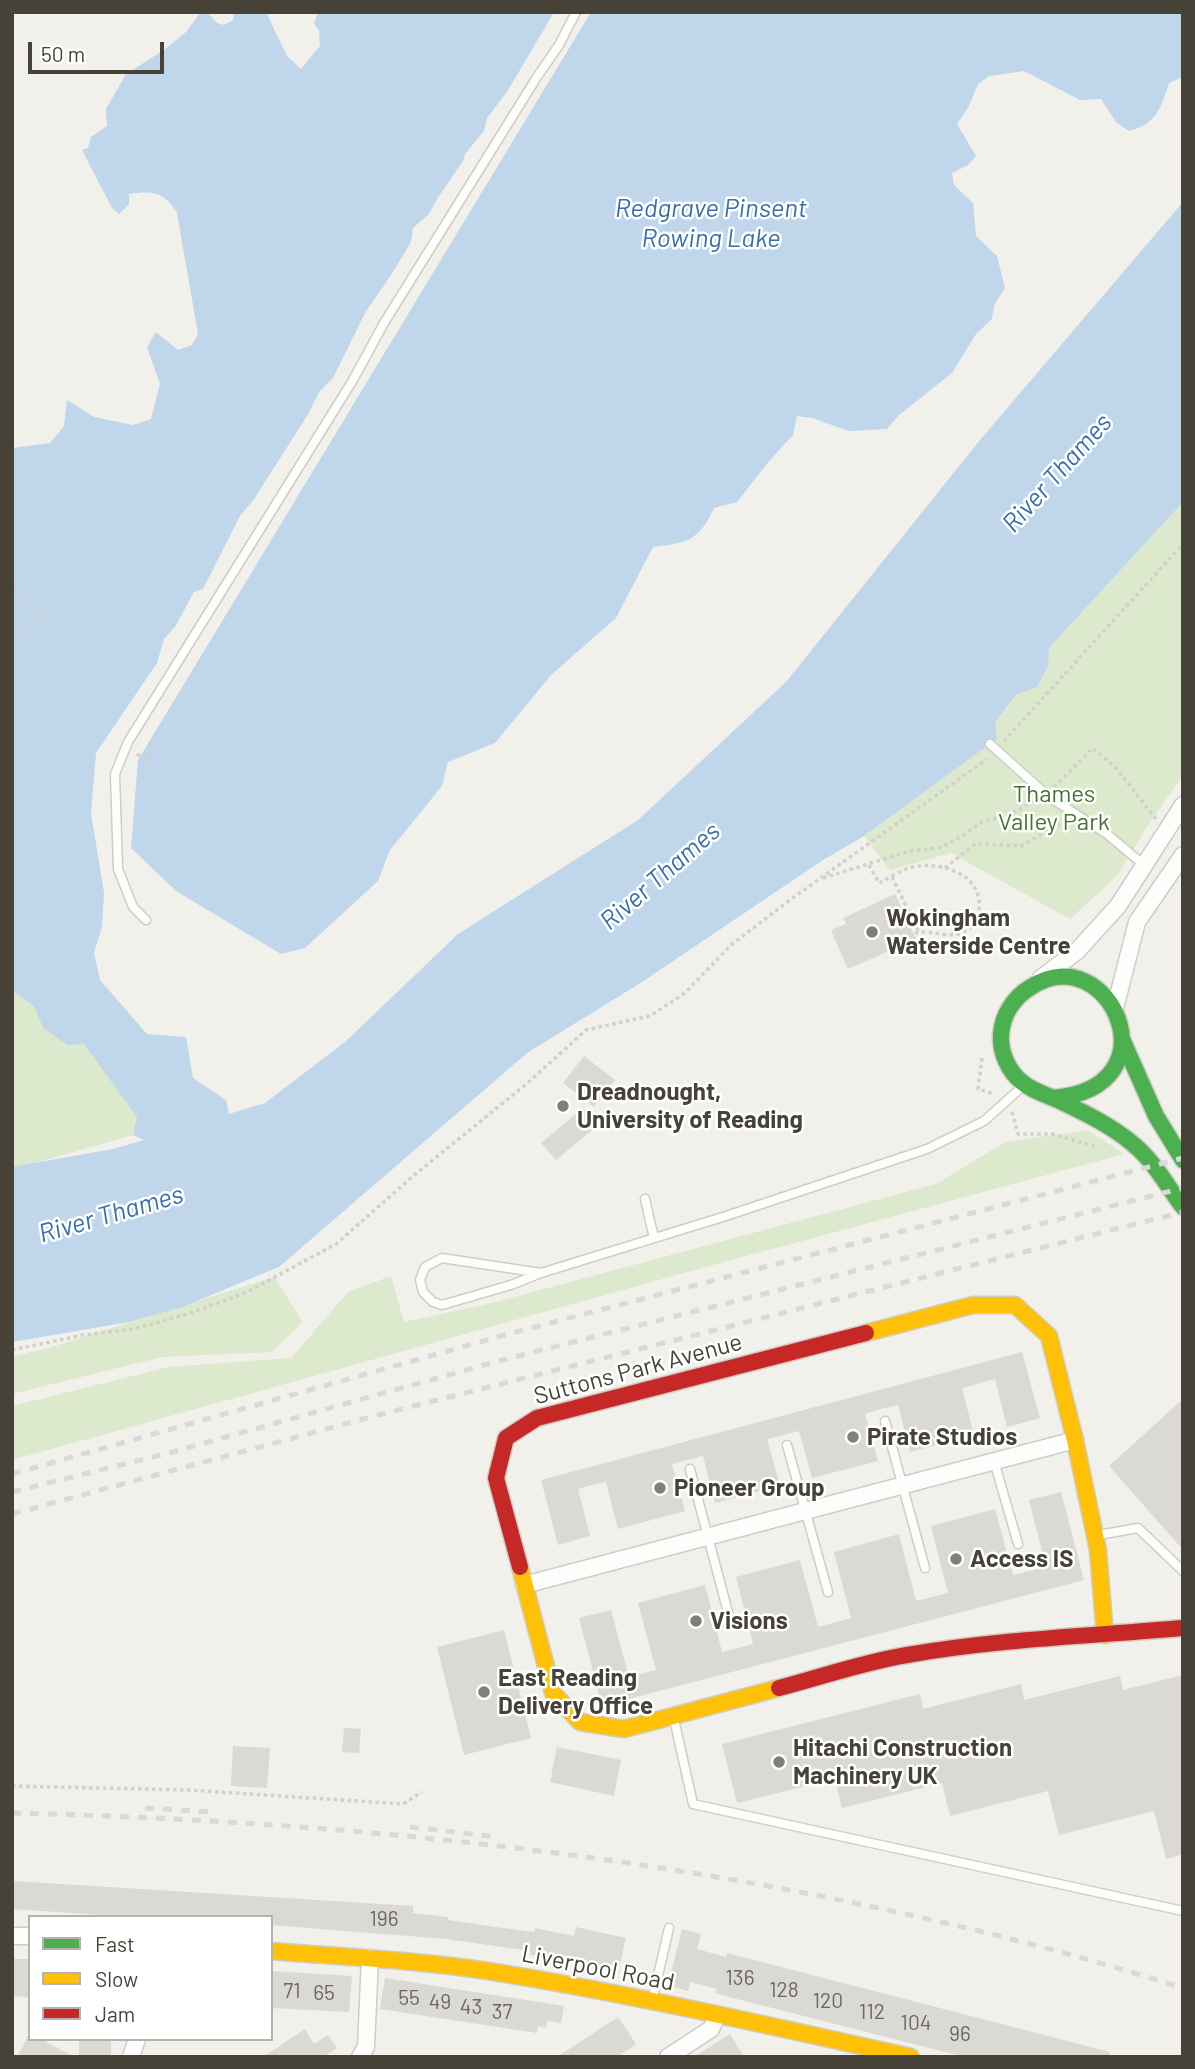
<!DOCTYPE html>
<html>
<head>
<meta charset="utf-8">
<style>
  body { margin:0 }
  #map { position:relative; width:1195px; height:2069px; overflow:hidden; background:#f1f0eb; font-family:Barlow,sans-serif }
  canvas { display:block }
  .frame { position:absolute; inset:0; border:14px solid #464238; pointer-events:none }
  .legend { position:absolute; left:28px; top:1915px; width:245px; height:126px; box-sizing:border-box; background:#fff; border:2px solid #b5b3af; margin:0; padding:9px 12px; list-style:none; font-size:21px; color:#464238 }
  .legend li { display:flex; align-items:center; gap:14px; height:35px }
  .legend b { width:35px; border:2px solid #b5b3af }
  .scale { position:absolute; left:28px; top:42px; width:136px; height:32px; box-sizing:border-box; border:4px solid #464238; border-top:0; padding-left:9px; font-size:21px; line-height:24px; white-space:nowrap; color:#464238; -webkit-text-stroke:5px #fff; paint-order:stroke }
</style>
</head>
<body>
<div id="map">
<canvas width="1195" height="2069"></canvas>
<div class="frame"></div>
<ul class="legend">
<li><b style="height:9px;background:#4caf50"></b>Fast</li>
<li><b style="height:9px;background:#ffc107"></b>Slow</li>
<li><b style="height:9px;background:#c62828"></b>Jam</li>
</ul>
<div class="scale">50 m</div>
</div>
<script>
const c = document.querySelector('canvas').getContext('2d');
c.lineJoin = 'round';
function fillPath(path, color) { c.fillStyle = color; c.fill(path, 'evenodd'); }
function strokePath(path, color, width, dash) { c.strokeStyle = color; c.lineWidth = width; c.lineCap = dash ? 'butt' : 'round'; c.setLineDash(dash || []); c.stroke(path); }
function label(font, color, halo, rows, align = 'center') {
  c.font = font + ' Barlow,sans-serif'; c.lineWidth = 5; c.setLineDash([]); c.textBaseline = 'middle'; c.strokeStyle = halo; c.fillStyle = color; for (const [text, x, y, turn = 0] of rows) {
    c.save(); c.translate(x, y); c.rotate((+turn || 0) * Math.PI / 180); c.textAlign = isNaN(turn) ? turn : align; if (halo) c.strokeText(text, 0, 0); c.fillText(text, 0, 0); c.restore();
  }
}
fillPath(new Path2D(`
  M 1183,502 L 1183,775 L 1145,830 L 1118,875 L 1070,919 L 951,853 L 890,870 L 864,836 L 990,744 L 995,722 L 1049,655 L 1049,648 Z
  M 12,991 L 34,1006 L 43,1028 L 67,1045 L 84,1043 L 138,1117 L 133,1135 L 28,1165 L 12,1167 Z
  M 1088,1130 L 1124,1154 L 702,1268 L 12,1460 L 12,1406 L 169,1367 L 291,1358 L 348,1292 L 391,1276 L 404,1322 L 484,1305 L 936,1184 L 1005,1142 Z
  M 274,1277 L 303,1322 L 272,1352 L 162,1357 L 12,1394 L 12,1356 L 45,1349 Z`), '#dce9cd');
fillPath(new Path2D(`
  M 201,12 L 207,12 L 217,23 L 224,25 L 233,20 L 234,12 L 266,12 L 287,56 L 301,69 L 320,46 L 319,30 L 314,24 L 318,12 L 554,12 L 507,92 L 487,118 L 484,131 L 465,154 L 463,161 L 437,199 L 429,214 L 413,228 L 411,242 L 393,272 L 365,313 L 333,378 L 319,392 L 307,416 L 254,499 L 240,516 L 203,589 L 194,592 L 175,627 L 164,639 L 157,663 L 96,753 L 91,813 L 104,893 L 102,927 L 94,953 L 100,980 L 147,1034 L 186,1037 L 193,1078 L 226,1100 L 229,1114 L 265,1103 L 345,1042 L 458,934 L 638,820 L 786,682 L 980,440 L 1183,202 L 1183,502 L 1049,648 L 1048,666 L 1037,687 L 1017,694 L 995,722 L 997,738 L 990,744 L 864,836 L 823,860 L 642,982 L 527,1053 L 279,1267 L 182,1307 L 129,1322 L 12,1342 L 12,1167 L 113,1149 L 144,1140 L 133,1135 L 137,1117 L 84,1044 L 67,1045 L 43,1028 L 34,1006 L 12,991 L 12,448 L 50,443 L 64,426 L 67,400 L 94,417 L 133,425 L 151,419 L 160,384 L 147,347 L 156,332 L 178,350 L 192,345 L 198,334 L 177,213 C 163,191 154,191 129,194 L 129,204 L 119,214 L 112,208 L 82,150 L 88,148 L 91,137 L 107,126 L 106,109 L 126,74 L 164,50 L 186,32 Z
  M 591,12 L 1183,12 L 1183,77 L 1169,83 C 1161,107 1157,124 1129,131 L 1116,122 L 1101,99 L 1080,100 L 1024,71 L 989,76 L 978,84 L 969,106 L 957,124 L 976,156 L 968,165 L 952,173 L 954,185 L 973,203 L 976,236 L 997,256 L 1005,288 L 994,305 L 992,319 L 976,334 L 952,373 L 899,415 L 887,429 L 849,431 L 812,418 L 797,416 L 793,435 L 770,460 L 737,502 L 714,508 C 699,541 687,543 653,547 L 616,618 L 551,675 L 495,743 L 448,762 L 442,786 L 390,850 L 378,881 L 305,948 L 281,954 L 176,891 L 131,848 L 138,760 Z`), '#bfd6eb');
fillPath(new Path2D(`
  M 895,894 L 916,939 L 848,969 L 831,930 L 846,924 L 843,918 Z
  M 584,1056 L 615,1080 L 594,1107 L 563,1083 Z
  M 583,1108 L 598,1125 L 556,1160 L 541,1143 Z
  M 1022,1352 L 1040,1418 L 1007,1427 L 995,1379 L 962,1388 L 974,1435 L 910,1452 L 898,1405 L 881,1409 L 865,1414 L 878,1461 L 812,1478 L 799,1431 L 767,1439 L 780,1486 L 715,1503 L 703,1456 L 672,1464 L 685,1511 L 618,1529 L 606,1482 L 592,1485 L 578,1489 L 590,1536 L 558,1545 L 541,1480 Z
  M 1183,1399 L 1183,1550 L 1109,1466 Z
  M 1061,1492 L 1084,1580 L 602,1706 L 579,1618 L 611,1610 L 629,1677 L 656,1670 L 638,1603 L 705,1585 L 722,1652 L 738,1648 L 753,1644 L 736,1577 L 800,1560 L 818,1627 L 851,1618 L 834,1552 L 899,1534 L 916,1601 L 948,1593 L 931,1526 L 995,1509 L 1013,1575 L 1030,1571 L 1046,1567 L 1029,1500 Z
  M 504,1630 L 531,1738 L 464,1755 L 437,1647 Z
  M 1183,1675 L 1183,1854 L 1166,1859 L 1154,1811 L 1059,1835 L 1048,1791 L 950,1816 L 942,1783 L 842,1808 L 835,1779 L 737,1803 L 722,1744 L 920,1694 L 923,1709 L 1021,1684 L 1024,1700 L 1120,1676 L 1123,1690 Z
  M 344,1728 L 361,1729 L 359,1753 L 342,1752 Z
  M 233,1746 L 270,1748 L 267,1788 L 231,1786 Z
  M 557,1747 L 621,1760 L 614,1796 L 550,1782 Z
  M 12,1881 L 413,1906 L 413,1913 L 448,1917 L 448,1920 L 495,1927 L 534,1932 L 535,1928 L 574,1936 L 576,1927 L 626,1938 L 618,1972 L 530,1955 L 531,1951 L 446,1939 L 271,1925 L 271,1917 L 130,1917 L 12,1909 Z
  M 682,1929 L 701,1934 L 697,1949 L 726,1957 L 727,1953 L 1110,2052 L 1109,2057 L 965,2057 L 729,1997 L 716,1993 L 717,1989 L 690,1982 L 688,1991 L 668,1985 Z
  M 12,1959 L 30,1959 L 30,1997 L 12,1996 Z
  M 271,1971 L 352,1976 L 349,2012 L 271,2008 Z
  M 385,1978 L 564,2006 L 561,2023 L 547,2021 L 546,2028 L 538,2026 L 537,2033 L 380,2009 Z
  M 618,2017 L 636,2044 L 617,2057 L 557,2057 Z
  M 305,2029 L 314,2044 L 328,2035 L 337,2048 L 323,2057 L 263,2057 Z
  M 29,2034 L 30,2039 L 40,2039 L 75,2057 L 17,2057 Z
  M 730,2034 L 744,2057 L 694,2057 Z
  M 79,2039 L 111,2039 L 111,2057 L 79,2057 Z`), '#dad9d4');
const lane = new Path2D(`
  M 990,744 L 1049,797 L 1107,834 L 1144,865
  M 146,920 L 133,907 L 118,869 L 115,774 L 128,742 L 353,380 L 384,323 L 537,77 L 559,45 L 576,12
  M 645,1199 L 654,1238
  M 442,1258 L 541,1273 L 511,1285 L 442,1305 L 433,1302 L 423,1292 L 420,1280 L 425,1267 Z
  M 541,1273 L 726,1216 L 927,1149 L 984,1121 L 1022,1087
  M 885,1421 L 925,1568
  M 787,1445 L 828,1592
  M 994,1461 L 1018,1544
  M 690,1469 L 729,1616
  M 1098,1535 L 1138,1528 L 1183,1571
  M 674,1719 L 693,1804 L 1183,1911
  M 653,1997 L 669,1928`);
const street = new Path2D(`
  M 1040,979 L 1077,951 L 1118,906 L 1183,805
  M 1115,1008 L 1137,922 L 1183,855
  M 524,1585 L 1075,1440
  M 12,1936 L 30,1936
  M 131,2057 L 137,2039
  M 360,2057 L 366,2047 L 370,1958
  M 668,2057 L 711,2029 L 717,2016`);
const fast = new Path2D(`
  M 1122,1039 L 1156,1116 L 1183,1160
  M 1053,1098 C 1178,1088 1109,936 1031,987 C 1014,997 1002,1015 1001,1035 C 1000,1052 1008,1071 1022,1082 C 1032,1091 1047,1095 1060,1101 C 1085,1113 1112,1126 1133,1144 C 1154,1161 1167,1186 1183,1207`);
const slow = new Path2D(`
  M 866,1333 L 973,1305 L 1015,1305 L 1049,1336 L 1075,1440 L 1098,1550 L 1105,1635
  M 520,1567 L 553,1693 L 580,1722 L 624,1729 L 779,1688
  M 271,1951 C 343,1957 417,1960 488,1971 C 631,1994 771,2026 911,2057`);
const jam = new Path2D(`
  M 520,1567 L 496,1478 L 506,1438 L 537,1418 L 866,1333
  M 779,1688 C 821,1677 864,1662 907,1655 C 999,1639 1091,1636 1183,1628`);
strokePath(lane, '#cfcdc9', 11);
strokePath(street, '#cfcdc9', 19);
strokePath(fast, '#cfcdc2', 19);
strokePath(slow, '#cfcdc2', 19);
strokePath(jam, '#cfcdc2', 19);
strokePath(new Path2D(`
  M 12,648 L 44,618 L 14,586
  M 1004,741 L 1183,544
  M 137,754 L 146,759 L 156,741
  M 1054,787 L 1093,748 L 1115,767 L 1156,819
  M 869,865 L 879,883 C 891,877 905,867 918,866 C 947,863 982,876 979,909 C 978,915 975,924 970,928 C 952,943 932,927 913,934
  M 945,868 L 975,844 L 1021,846 L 1064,821
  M 892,877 L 919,932
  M 823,878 L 910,851 L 939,848 L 959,838 L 982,822 L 1009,815 L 1034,801
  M 982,1058 L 978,1089 L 994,1094
  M 1012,1112 L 1018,1134 L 1052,1134 L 1094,1146
  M 12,1350 L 83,1335 L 133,1329 L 188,1314 L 247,1292 L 336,1244 L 412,1177 L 530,1081 L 586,1030 L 650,1016 L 685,993 L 731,945 L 790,900 L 987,759
  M 12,1786 L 188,1790 L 403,1804 L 422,1792`), '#d1d0ca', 3.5, [3.5, 3.5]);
strokePath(lane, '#fdfdfc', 8);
strokePath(street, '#fdfdfc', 16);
strokePath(fast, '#4caf50', 16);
strokePath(slow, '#ffc107', 16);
strokePath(jam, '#c62828', 16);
strokePath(new Path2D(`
  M 12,1474 L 508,1334 L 1183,1158
  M 12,1492 L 169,1453 L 502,1360 L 1183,1188
  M 12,1514 L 378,1415 L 1183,1212
  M 145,1808 L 212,1812
  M 12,1813 C 403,1822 810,1870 1183,1988
  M 410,1827 L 497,1837`), '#d9d9d8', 5, [9, 9]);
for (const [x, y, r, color] of [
  [872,932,7,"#827f77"],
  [563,1106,7,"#827f77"],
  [853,1437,7,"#827f77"],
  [660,1488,7,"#827f77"],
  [956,1559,7,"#827f77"],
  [696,1621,7,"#827f77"],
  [484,1692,7,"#827f77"],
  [779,1762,7,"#827f77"]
]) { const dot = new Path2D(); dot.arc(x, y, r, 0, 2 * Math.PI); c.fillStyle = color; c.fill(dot); strokePath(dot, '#fff', 2.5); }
label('21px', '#6c6860', null, [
  ["196",384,1919],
  ["136",740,1978],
  ["128",784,1990],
  ["71",292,1991],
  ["65",324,1993],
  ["55",409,1998],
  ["120",828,2001],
  ["49",440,2002],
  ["43",471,2007],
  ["37",502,2012],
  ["112",872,2012],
  ["104",916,2023],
  ["96",960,2034]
]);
label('24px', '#43742f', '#fff', [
  ["Thames",1054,794],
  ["Valley Park",1054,822]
]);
label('bold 24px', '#464238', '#fff', [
  ["Wokingham",886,918],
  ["Waterside Centre",886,946],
  ["Dreadnought,",577,1092],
  ["University of Reading",577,1120],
  ["Pirate Studios",867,1437],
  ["Pioneer Group",674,1488],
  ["Access IS",970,1559],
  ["Visions",710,1621],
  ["East Reading",498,1678],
  ["Delivery Office",498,1706],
  ["Hitachi Construction",793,1748],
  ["Machinery UK",793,1776]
], 'left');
label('24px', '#464238', '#fff', [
  ["Suttons Park Avenue",638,1369,-15],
  ["Liverpool Road",598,1968,11]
]);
label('italic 26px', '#3871aa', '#fff', [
  ["Redgrave Pinsent",711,208],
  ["Rowing Lake",711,238],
  ["River Thames",1057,473,-48],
  ["River Thames",660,876,-41],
  ["River Thames",111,1214,-16]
]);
</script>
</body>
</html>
